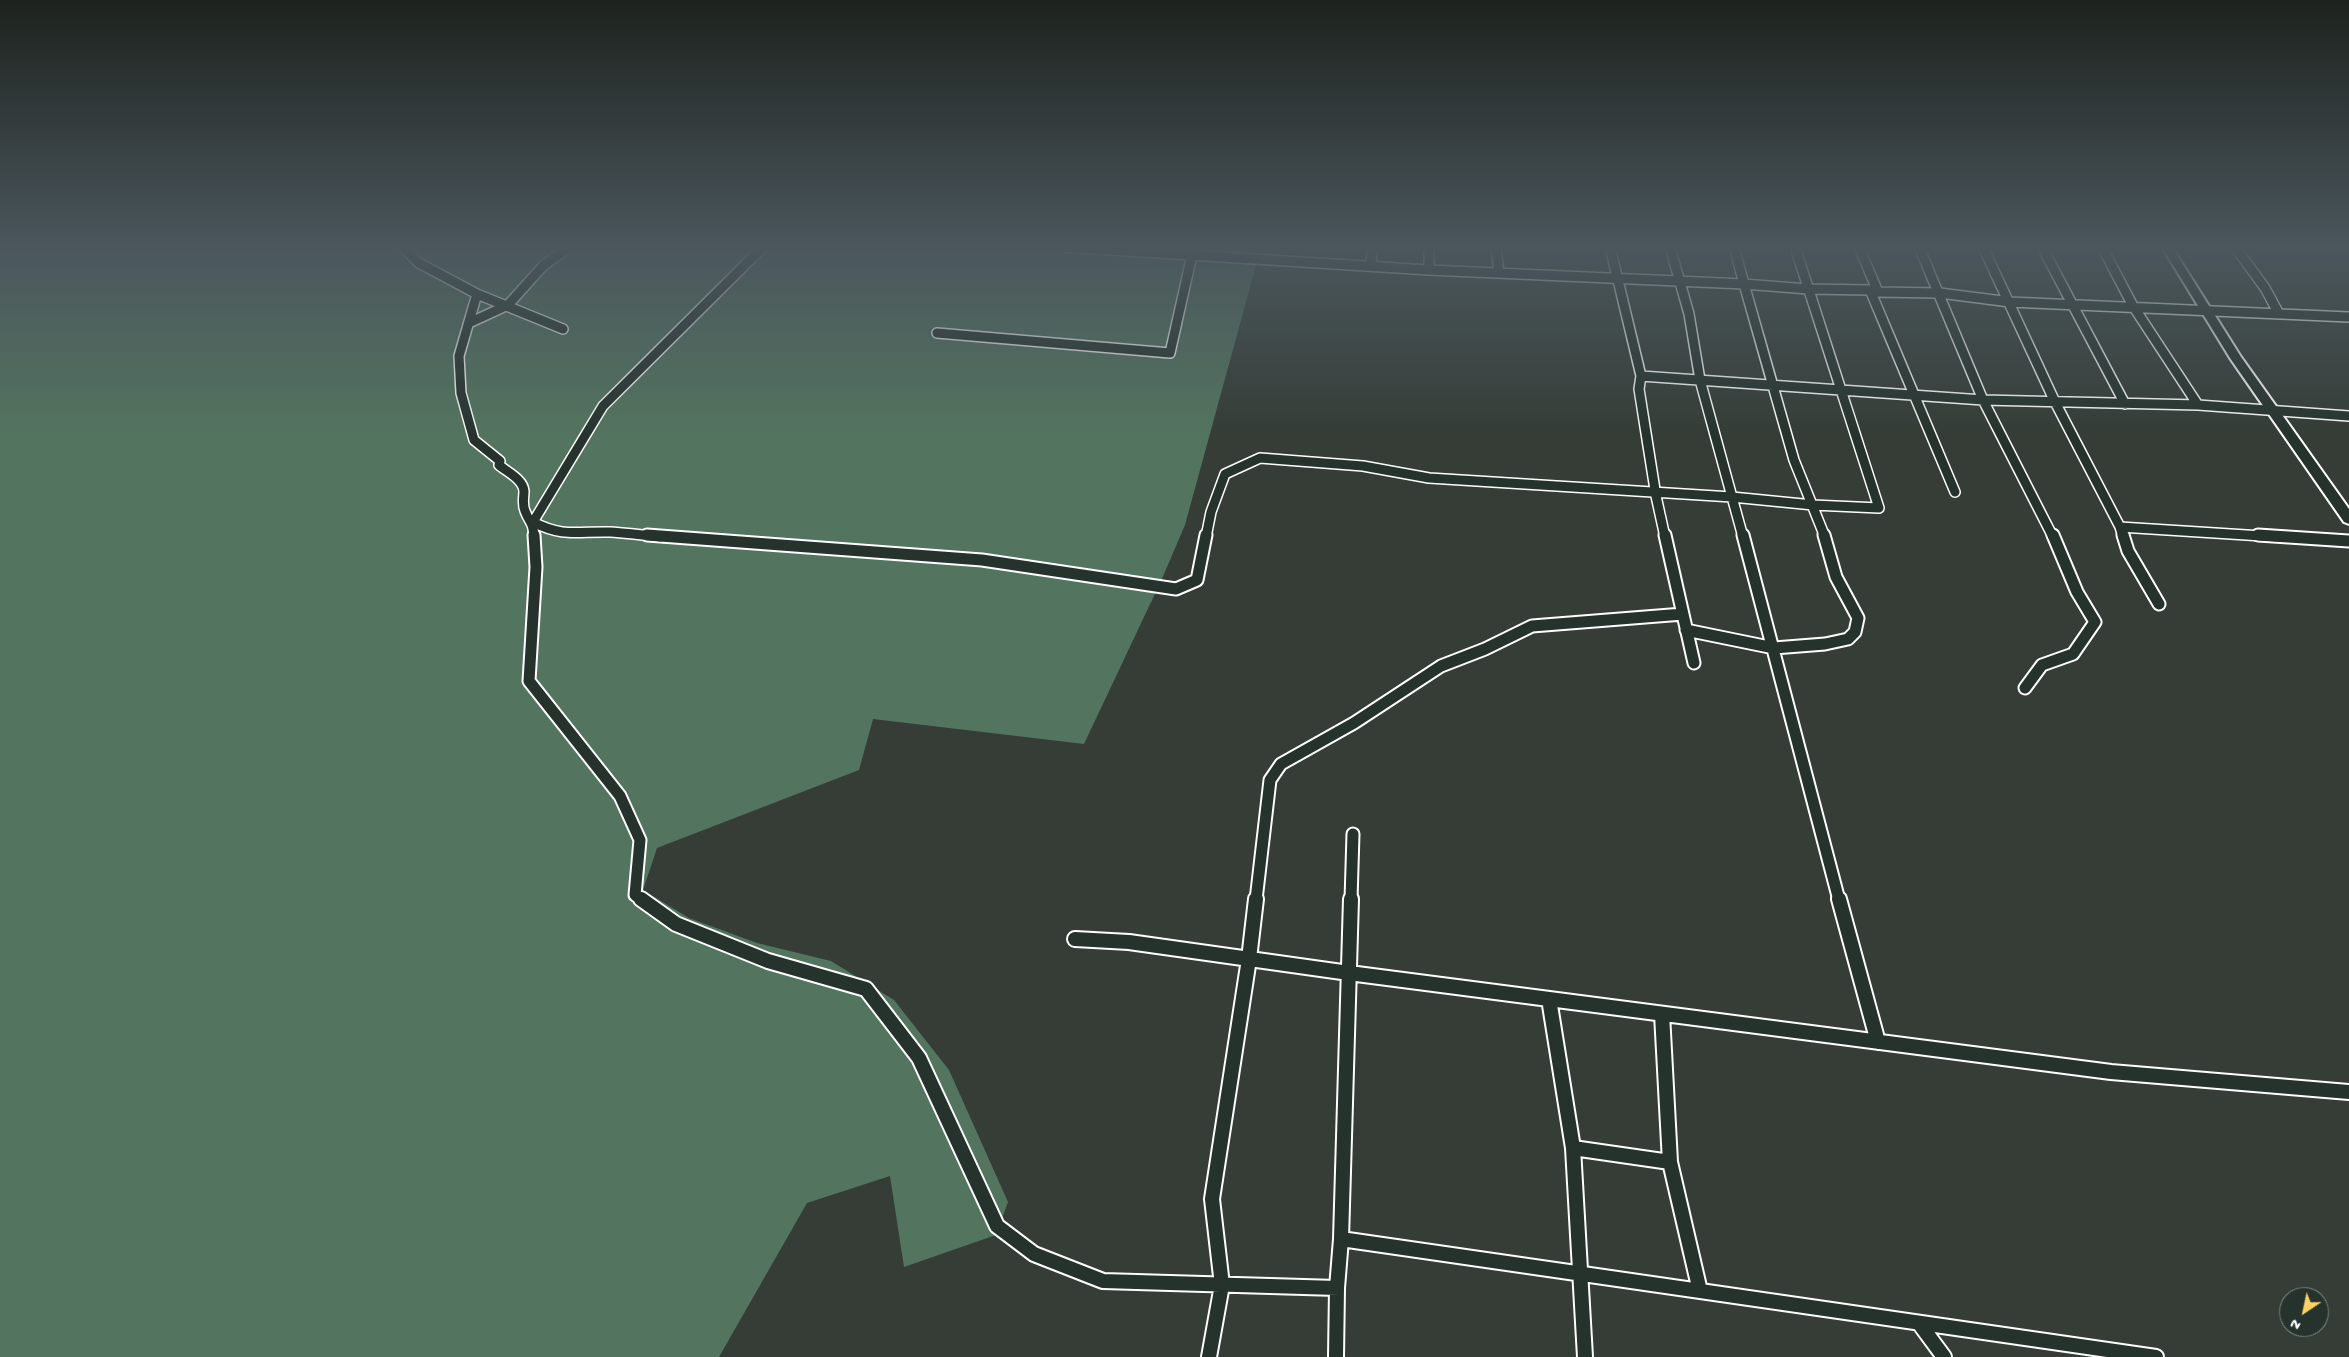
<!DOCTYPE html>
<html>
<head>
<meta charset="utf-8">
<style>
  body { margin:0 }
  #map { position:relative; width:2349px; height:1357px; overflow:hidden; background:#353d36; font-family:"Gochi Hand",sans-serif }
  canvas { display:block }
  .north { position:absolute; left:2279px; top:1287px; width:50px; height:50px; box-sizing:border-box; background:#26332d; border:1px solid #7d8581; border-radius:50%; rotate:214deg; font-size:14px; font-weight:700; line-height:20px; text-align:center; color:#fff }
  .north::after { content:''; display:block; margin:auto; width:18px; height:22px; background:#ffd166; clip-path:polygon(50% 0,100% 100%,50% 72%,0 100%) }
</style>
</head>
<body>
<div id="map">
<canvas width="2349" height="1357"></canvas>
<div class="north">N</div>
</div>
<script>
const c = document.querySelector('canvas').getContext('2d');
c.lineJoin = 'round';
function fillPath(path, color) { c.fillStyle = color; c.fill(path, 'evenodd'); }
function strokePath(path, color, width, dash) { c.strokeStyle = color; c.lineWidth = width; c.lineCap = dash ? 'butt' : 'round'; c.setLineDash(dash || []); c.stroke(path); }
fillPath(new Path2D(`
  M 0,247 L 1258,247 L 1258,258 L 1185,525 L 1161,581 L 1084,744 L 873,719 L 859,770 L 657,848 L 643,890 L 689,918 L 757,943 L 831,961 L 894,1000 L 949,1070 L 1008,1202 L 996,1235 L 904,1267 L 890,1176 L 807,1203 L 719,1357 L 0,1357 Z`), '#53745f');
const minorFar2 = new Path2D(`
  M 403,247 L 419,263 L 477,294 L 459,356 L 461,393 L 474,440 L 500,461 L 499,465 C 507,472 523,479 524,491 C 524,498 522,504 525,511 C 530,524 533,521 534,537
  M 1064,247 L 1429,270 L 1744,284 L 1734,247
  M 1429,247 L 1429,270
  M 1496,247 L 1499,273
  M 1610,247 L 1641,376
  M 1670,247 L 1689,314 L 1700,380 L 1732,497 L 1813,505 L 1879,508 L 1795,247
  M 1859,247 L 1878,292 L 1940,293 L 2010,302 L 2349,317
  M 1919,247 L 1983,400 L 2053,537
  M 1983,247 L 2055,402 L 2120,527
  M 2042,247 L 2125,404
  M 2102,247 L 2133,306 L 2198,405
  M 2235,247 L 2265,288 L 2279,314
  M 1371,266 L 1372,247
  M 1876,291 L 1870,290 L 1955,492
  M 477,294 L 563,329
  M 469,323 L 508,305 L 543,266 L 569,247
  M 937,333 L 1170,353 L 1192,255
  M 661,537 C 644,535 627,533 610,532 C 578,531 564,538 533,522 L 603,406 L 763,247
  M 1206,537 L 1211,512 L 1225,474 L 1260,458 L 1363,466 L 1429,478 L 1732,497 L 1743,537
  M 1665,537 L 1656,496 L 1639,389 L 1641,376 L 1983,400 L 2198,405 L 2349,416
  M 1825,537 L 1794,460 L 1744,284 L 1808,289 L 1870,290
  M 2123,537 L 2120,527 L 2278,537`);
const minorFar1 = new Path2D(`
  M 534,535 L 536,567 L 529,681 L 620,796 L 640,840 L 635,895 L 642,900
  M 647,535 L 982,560 L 1176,589 L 1197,580 L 1206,535
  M 1665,535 L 1694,663
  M 1743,535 L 1839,900
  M 2123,535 L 2128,551 L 2159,604
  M 2258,535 L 2349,541
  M 1686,630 L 1774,648 L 1825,644 L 1848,639 L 1855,632 L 1858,618 L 1836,577 L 1824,535
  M 2025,688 L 2042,665 L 2073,654 L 2095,622 L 2077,592 L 2053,535
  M 1256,900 L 1270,780 L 1281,764 L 1354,723 L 1441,666 L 1485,649 L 1532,626 L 1683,614
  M 1351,900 L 1353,834`);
const minor = new Path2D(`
  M 641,899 L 676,924 L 768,961 L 866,989 L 919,1058 L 997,1226 L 1034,1254 L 1103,1281 L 1337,1288 L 1341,1239 L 2156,1357
  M 1839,899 L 1878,1042
  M 1075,939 L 1129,942 L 1349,973 L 2111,1072 L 2349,1092
  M 1549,999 L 1573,1148
  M 1662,1014 L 1670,1162
  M 1341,1239 L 1351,899
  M 1919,1323 L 1944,1357
  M 1209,1357 L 1222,1285 L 1212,1199 L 1249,959 L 1256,899
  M 1336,1357 L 1337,1288
  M 1585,1357 L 1573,1148 L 1670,1162 L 1700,1291`);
const tertiary = new Path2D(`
  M 2162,247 L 2172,247 L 2241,357 L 2349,509 L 2349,524 L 2344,522 L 2230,358 Z`);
strokePath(minorFar2, '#fff', 12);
strokePath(minorFar1, '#fff', 15);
strokePath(minor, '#fff', 18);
strokePath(tertiary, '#fff', 4);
strokePath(minorFar2, '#26332d', 9);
strokePath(minorFar1, '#26332d', 11);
strokePath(minor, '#26332d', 14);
fillPath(tertiary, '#26332d');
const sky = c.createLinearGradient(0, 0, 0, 437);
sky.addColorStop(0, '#1d221e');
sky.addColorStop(0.57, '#4b575d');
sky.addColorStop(1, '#4b575d00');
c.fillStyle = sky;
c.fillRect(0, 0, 2349, 437);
</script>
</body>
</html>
